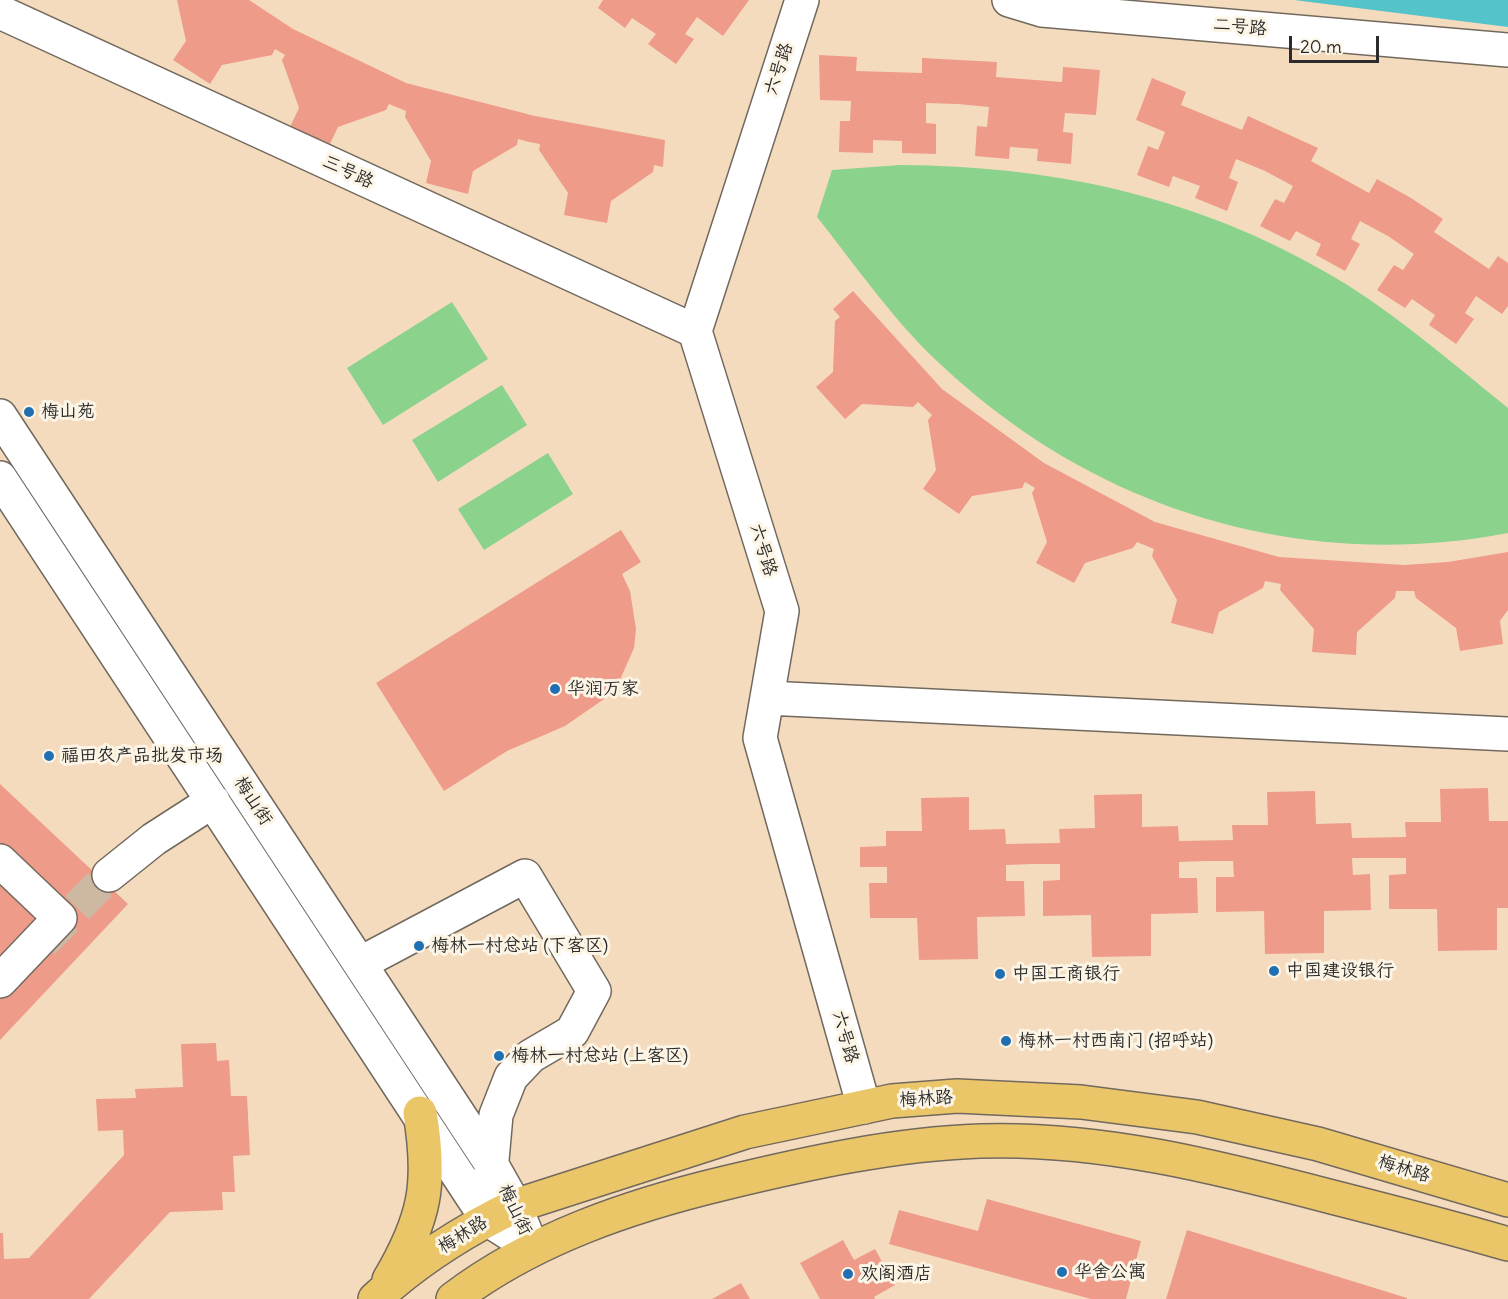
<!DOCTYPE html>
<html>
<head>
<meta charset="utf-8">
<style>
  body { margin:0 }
  #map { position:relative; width:1508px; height:1299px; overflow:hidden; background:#f5dbbe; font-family:Delius,sans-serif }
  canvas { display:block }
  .scale { position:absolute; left:1289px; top:36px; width:90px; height:27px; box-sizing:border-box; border:3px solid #2b2b2b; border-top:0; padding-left:8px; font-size:18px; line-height:21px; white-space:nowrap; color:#2b2b2b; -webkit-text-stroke:4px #fcf5e5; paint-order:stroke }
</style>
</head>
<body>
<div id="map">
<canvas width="1508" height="1299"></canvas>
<div class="scale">20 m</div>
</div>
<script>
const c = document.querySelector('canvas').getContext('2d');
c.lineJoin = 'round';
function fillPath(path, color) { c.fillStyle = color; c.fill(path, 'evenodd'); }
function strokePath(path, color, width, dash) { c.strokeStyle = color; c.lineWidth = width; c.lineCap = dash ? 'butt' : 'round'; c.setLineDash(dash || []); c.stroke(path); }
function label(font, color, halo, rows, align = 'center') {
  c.font = font + ' Delius,"LXGW WenKai TC",sans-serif'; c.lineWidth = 6; c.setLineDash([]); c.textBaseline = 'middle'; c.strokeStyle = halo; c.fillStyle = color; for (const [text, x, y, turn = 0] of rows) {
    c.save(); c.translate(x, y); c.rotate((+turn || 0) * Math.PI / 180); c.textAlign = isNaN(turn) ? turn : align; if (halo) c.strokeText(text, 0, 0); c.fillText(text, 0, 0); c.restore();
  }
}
fillPath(new Path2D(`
  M 900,165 C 1062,166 1211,200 1349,286 C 1405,322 1456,366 1508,408 L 1508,533 C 1299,573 1093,509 939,363 C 893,320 856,266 817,217 L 832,170 Z
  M 452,302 L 488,359 L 383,425 L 347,368 Z
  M 502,385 L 527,425 L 438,482 L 412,440 Z
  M 548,453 L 573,494 L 484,550 L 458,509 Z`), '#8bd28d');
fillPath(new Path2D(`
  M 1294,0 L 1508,0 L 1508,27 Z`), '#55c3ca');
fillPath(new Path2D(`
  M 177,0 L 249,0 L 293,29 L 406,83 L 535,116 L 665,140 L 663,167 L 654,165 L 653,172 L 611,201 L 607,223 L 564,215 L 568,193 L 539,150 L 540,144 L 529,142 L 518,139 L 517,145 L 473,171 L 468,194 L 426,183 L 431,161 L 405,117 L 406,111 L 389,104 L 386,110 L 338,127 L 328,148 L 289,129 L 299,108 L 282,60 L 285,55 L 275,49 L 272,55 L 222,65 L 210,84 L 173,60 L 186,41 Z
  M 603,0 L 749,0 L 723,36 L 697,17 L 685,34 L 694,39 L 676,64 L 648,44 L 656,34 L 632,18 L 625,28 L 598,8 Z
  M 819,55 L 857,57 L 856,71 L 922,73 L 922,58 L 997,62 L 996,77 L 1062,82 L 1063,67 L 1100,70 L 1096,115 L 1065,113 L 1063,132 L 1073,133 L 1071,164 L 1037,161 L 1038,149 L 1010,147 L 1009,159 L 975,156 L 977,126 L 987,127 L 989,107 L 958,104 L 926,103 L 926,123 L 936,124 L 936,154 L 902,153 L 902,141 L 873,140 L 873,153 L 839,152 L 840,121 L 850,121 L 851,101 L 820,100 Z
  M 1152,78 L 1186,92 L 1181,105 L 1242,130 L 1248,116 L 1318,148 L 1311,161 L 1369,193 L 1377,179 L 1411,198 L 1443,219 L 1434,232 L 1489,269 L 1498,256 L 1508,263 L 1508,306 L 1502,314 L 1476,296 L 1465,313 L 1474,319 L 1456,344 L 1429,325 L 1435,315 L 1412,299 L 1405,308 L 1377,290 L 1394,265 L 1403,270 L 1414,254 L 1388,236 L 1360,221 L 1351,239 L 1360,244 L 1345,271 L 1316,255 L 1321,244 L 1296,231 L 1290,241 L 1260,226 L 1275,199 L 1284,203 L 1293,186 L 1265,171 L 1236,159 L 1229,178 L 1238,182 L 1227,211 L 1195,198 L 1200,186 L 1173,176 L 1169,187 L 1137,175 L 1148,146 L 1158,150 L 1165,132 L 1136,120 Z
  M 853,291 L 942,389 L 1044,463 L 1155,522 L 1279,557 L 1404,565 L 1448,562 L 1508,552 L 1508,610 L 1500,621 L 1503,644 L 1460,651 L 1456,628 L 1416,598 L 1414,591 L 1396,591 L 1395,598 L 1357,632 L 1356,655 L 1312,652 L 1314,629 L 1280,590 L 1281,584 L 1265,581 L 1263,588 L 1219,612 L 1213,634 L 1171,623 L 1177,600 L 1152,556 L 1154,549 L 1137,542 L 1133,548 L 1085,563 L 1074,583 L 1036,563 L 1047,542 L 1032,493 L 1035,488 L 1025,482 L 1022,488 L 972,496 L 959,514 L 923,489 L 936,470 L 928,420 L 932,415 L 918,402 L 913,407 L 862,404 L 845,419 L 816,387 L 833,372 L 835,321 L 840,317 L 833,309 Z
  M 621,530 L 641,562 L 622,574 L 630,591 L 636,629 L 634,648 L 619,682 L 607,697 L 565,726 L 507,751 L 444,791 L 376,683 Z
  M 0,784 L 128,904 L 0,1040 Z
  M 1488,788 L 1489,821 L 1508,821 L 1508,908 L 1497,908 L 1497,950 L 1438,951 L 1437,909 L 1389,909 L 1389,875 L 1406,874 L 1406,858 L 1352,858 L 1353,875 L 1370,874 L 1371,910 L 1324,911 L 1324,953 L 1265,954 L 1264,911 L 1216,912 L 1216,877 L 1234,877 L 1233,861 L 1206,861 L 1179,862 L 1179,878 L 1197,878 L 1198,913 L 1151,914 L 1151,956 L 1092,957 L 1091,915 L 1043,916 L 1043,881 L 1060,880 L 1060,864 L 1033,864 L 1006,865 L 1006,881 L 1024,881 L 1025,916 L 977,917 L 978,959 L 919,960 L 917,918 L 870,918 L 869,883 L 887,883 L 887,867 L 860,867 L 860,847 L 886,846 L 886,831 L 922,831 L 921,798 L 969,797 L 969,830 L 1005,829 L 1006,844 L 1060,843 L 1059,829 L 1095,828 L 1094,795 L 1142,794 L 1142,827 L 1178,826 L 1179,841 L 1233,840 L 1232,825 L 1268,825 L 1267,792 L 1315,791 L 1316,824 L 1351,823 L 1352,838 L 1406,837 L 1405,822 L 1441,822 L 1440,789 Z
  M 216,1043 L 217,1061 L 229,1060 L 231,1096 L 247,1096 L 250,1155 L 233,1156 L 235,1192 L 222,1192 L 223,1210 L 170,1212 L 89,1299 L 0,1299 L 0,1233 L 3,1233 L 4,1259 L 29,1258 L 124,1155 L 123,1130 L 98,1131 L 96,1099 L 136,1098 L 135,1089 L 183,1087 L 181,1044 Z
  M 987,1199 L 1141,1241 L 1126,1299 L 1091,1299 L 889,1244 L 899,1210 L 978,1231 Z
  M 1187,1230 L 1407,1298 L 1407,1299 L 1166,1299 Z
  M 843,1240 L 854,1260 L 875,1249 L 895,1285 L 874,1297 L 875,1299 L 820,1299 L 800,1263 Z
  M 741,1283 L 750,1299 L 712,1299 Z`), '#ee9b8a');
strokePath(new Path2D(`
  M 43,943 L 109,875`), '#cdb8a1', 33, [33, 16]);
const minor = new Path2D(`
  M 802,0 L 695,331 L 782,611 L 760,738 L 864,1107
  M 1009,0 L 1042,10 L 1508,50
  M 0,12 L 695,331
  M 0,416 L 492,1165 L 515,1206 L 532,1248
  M 0,478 L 487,1219 L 512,1235
  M 767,698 L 1508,734
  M 0,861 L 60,918 L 0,981
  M 109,875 L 154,839 L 213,801
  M 361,963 L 525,876 L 594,991 L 572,1032 L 531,1056 L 511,1077 L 496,1115 L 491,1171`);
const major = new Path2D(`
  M 389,1280 C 425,1219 432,1183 420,1113
  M 375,1299 C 416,1261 465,1230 515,1206 L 745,1132 L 892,1101 L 957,1096 L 1081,1102 L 1197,1117 L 1318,1144 L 1508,1200
  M 453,1299 C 532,1239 629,1206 725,1183 C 808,1163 894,1144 980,1141 C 1099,1137 1218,1167 1332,1197 C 1391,1212 1450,1227 1508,1244`);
strokePath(minor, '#72695e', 36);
strokePath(major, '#72695e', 36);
strokePath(minor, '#fff', 33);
strokePath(major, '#ebc669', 33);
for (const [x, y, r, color] of [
  [29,412,6,"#1f6fb2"],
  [555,689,6,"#1f6fb2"],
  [49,756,6,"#1f6fb2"],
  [419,946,6,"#1f6fb2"],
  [1274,971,6,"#1f6fb2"],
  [1000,974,6,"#1f6fb2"],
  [1006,1041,6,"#1f6fb2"],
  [499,1056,6,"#1f6fb2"],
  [1062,1272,6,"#1f6fb2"],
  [848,1274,6,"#1f6fb2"]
]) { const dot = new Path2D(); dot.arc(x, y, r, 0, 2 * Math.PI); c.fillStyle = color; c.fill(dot); strokePath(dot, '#fcf5e5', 2); }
label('18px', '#2b2b2b', '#fcf5e5', [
  ["二号路",1240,27,5],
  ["六号路",779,69,-72],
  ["三号路",348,172,25],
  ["六号路",763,550,73],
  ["梅山街",253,801,57],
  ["六号路",845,1037,74],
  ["梅林路",926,1099,-4],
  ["梅林路",1404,1169,17],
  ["梅山街",515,1210,64],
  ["梅林路",463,1235,-32]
]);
label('18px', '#2b2b2b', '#fcf5e5', [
  ["梅山苑",41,412],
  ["华润万家",567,689],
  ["福田农产品批发市场",61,756],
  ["梅林一村总站 (下客区)",431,946],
  ["中国建设银行",1286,971],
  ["中国工商银行",1012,974],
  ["梅林一村西南门 (招呼站)",1018,1041],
  ["梅林一村总站 (上客区)",511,1056],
  ["华舍公寓",1074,1272],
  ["欢阁酒店",860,1274]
], 'left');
</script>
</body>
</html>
